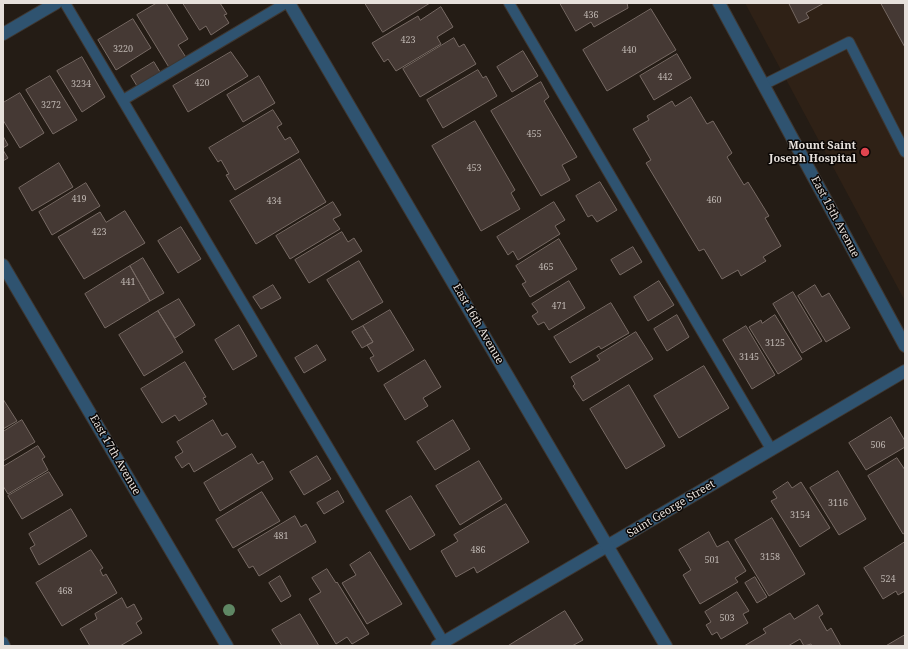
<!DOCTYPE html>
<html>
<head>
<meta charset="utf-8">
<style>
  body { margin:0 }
  #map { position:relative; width:908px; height:649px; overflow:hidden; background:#241c15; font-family:"Noto Serif",serif }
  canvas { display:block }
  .frame { position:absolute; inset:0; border:4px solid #e6e0db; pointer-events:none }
</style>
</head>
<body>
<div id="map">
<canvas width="908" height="649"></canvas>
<div class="frame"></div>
</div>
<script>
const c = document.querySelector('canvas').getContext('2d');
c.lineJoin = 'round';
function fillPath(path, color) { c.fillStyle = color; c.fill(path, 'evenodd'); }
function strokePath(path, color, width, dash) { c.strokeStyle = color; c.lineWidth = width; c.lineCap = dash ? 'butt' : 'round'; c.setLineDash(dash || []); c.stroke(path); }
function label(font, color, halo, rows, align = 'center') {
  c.font = font + ' "Noto Serif",serif'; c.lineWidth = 3; c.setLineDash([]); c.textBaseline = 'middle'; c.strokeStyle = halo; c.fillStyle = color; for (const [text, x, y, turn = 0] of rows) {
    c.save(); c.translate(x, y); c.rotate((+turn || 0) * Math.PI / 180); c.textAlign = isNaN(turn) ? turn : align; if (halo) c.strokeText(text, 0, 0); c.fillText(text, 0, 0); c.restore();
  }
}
fillPath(new Path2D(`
  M 745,3 L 905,3 L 905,301 Z`), '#2f2116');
const building = new Path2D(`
  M 157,3 L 166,3 L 188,39 L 178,45 L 187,59 L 170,69 L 137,15 Z
  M 183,3 L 220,3 L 227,14 L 224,15 L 229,23 L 211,35 L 206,26 L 200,30 Z
  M 365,3 L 430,3 L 383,32 Z
  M 560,3 L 627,3 L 628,8 L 594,27 L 591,22 L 576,31 Z
  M 789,3 L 824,3 L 806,13 L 809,18 L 799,23 Z
  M 881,3 L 905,3 L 905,47 Z
  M 441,7 L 453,27 L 437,37 L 441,44 L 396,71 L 388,59 L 384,62 L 372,43 L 418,16 L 420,20 Z
  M 651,9 L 676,50 L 607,91 L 583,50 Z
  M 133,19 L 151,48 L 116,70 L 98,40 Z
  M 454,38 L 459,47 L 464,44 L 476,64 L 420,97 L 403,69 Z
  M 523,51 L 538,76 L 512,92 L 497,67 Z
  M 231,52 L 248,76 L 188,112 L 173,86 Z
  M 677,54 L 691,78 L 654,100 L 640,76 Z
  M 82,57 L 105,97 L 82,112 L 57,71 Z
  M 154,62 L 160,72 L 137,86 L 131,76 Z
  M 478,70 L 483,78 L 486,76 L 497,96 L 443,128 L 427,100 Z
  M 50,76 L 77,120 L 53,134 L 26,90 Z
  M 259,76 L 275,103 L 243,122 L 227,95 Z
  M 541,82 L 549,97 L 544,101 L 577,157 L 562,165 L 570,180 L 541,196 L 491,111 Z
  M 20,93 L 44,133 L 20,148 L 3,120 L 3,103 Z
  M 691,97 L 707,124 L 713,121 L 732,153 L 727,157 L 744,185 L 748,182 L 769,216 L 765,218 L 781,246 L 763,257 L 766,261 L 741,276 L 738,270 L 722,279 L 704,249 L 699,251 L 646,163 L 651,160 L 633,129 L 649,120 L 647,116 L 672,101 L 675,106 Z
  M 273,110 L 282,124 L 277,127 L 285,140 L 290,137 L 299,152 L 235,190 L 226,175 L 229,174 L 221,160 L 218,162 L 209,148 Z
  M 475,121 L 515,190 L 511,193 L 520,209 L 481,231 L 432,146 Z
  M 3,136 L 8,145 L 3,148 Z
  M 3,150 L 8,158 L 3,161 Z
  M 300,159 L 326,202 L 256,244 L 230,201 Z
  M 59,163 L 73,187 L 32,211 L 19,188 Z
  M 600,182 L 617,210 L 597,222 L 592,215 L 588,217 L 576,196 Z
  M 86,183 L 100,206 L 52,235 L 39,212 Z
  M 333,202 L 341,215 L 333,219 L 340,229 L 290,259 L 276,236 Z
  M 554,202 L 565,220 L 555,226 L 560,234 L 518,260 L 513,251 L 508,255 L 497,237 Z
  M 125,211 L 145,243 L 84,279 L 58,237 L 100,212 L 106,222 Z
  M 181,227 L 201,259 L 178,273 L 158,241 Z
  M 342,232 L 348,242 L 354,238 L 362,251 L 309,283 L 295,260 Z
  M 559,239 L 577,269 L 530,297 L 522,284 L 526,282 L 516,266 Z
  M 633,247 L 642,262 L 620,275 L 611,260 Z
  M 143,258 L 164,293 L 150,301 L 130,266 Z
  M 359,261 L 383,302 L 352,320 L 327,280 Z
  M 130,266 L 150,301 L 105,328 L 85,294 Z
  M 569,281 L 585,308 L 549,330 L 544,322 L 538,325 L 532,316 L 538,312 L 532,304 Z
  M 659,281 L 674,305 L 648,321 L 634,297 Z
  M 273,285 L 281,298 L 261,309 L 253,297 Z
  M 815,285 L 822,297 L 829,293 L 850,328 L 826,342 L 798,296 Z
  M 793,292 L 822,341 L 802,353 L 773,304 Z
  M 179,299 L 195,325 L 175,338 L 158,311 Z
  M 611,303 L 629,333 L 601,349 L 599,346 L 570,363 L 554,337 Z
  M 390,310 L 414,350 L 378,372 L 370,358 L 374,356 L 367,345 L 373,342 L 363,326 Z
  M 158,311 L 183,352 L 144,376 L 119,335 Z
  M 677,315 L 689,337 L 667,351 L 654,329 Z
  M 775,315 L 802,359 L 778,374 L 749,327 L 761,320 L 762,323 Z
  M 239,325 L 257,356 L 233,370 L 215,340 Z
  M 363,326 L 373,342 L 362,348 L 352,332 Z
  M 746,326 L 775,375 L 752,389 L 723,340 Z
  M 636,332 L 653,359 L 583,401 L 573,386 L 575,384 L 571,377 L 600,360 L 597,356 Z
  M 317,345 L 326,360 L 304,373 L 295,358 Z
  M 425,360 L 441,387 L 423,398 L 428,406 L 405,420 L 384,385 Z
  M 185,362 L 206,397 L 203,398 L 207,404 L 179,421 L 175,415 L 162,423 L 141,389 Z
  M 704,366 L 729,408 L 679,438 L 654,396 Z
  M 629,385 L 665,446 L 626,469 L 590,409 Z
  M 3,399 L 17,421 L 3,429 Z
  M 891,417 L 905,441 L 905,447 L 866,470 L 849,443 Z
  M 22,420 L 35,442 L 3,461 L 3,432 Z
  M 213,420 L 222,436 L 227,433 L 236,447 L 194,472 L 189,463 L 182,468 L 175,457 L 183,452 L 177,442 Z
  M 453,420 L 470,449 L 435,470 L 417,442 Z
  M 38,446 L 45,457 L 42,459 L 48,470 L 8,494 L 3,486 L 3,467 Z
  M 252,454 L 258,464 L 263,461 L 273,479 L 220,511 L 204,483 Z
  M 317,456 L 331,479 L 304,495 L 290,472 Z
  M 897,458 L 905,470 L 905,533 L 903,534 L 868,476 Z
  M 479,461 L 502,499 L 460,525 L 436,486 Z
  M 838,471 L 866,519 L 839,535 L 810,488 Z
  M 49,472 L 63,495 L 22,519 L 8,496 Z
  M 788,482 L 792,488 L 801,482 L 830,528 L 800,547 L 771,501 L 777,498 L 773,492 Z
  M 338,491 L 344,502 L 324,514 L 317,503 Z
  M 262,492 L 280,521 L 233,548 L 216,520 Z
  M 411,496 L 435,535 L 410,550 L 386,511 Z
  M 506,504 L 529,542 L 477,573 L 474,567 L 456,577 L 441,551 L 458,541 L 454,535 Z
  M 71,509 L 87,536 L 39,565 L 30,548 L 35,545 L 29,534 Z
  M 295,516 L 301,527 L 306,524 L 316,542 L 259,576 L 253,566 L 249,568 L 238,550 Z
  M 772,518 L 805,574 L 769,596 L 735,540 Z
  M 709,532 L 717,547 L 728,541 L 746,571 L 735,578 L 738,582 L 700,604 L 683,575 L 691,570 L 679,550 Z
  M 905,542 L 905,591 L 898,595 L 896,591 L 883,599 L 864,568 Z
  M 91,550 L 103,568 L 100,570 L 103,576 L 106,574 L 117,593 L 62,626 L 36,583 Z
  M 370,552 L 402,604 L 367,624 L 342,583 L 356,575 L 350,565 Z
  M 327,569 L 336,583 L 337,582 L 369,634 L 352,644 L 347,637 L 336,644 L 309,599 L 321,592 L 312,578 Z
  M 280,576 L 291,596 L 281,602 L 269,583 Z
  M 755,577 L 767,597 L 757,603 L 745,583 Z
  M 737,592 L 749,611 L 743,614 L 748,623 L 721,639 L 717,632 L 712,635 L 706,625 L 711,622 L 705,612 Z
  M 122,598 L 127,608 L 134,604 L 142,619 L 136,623 L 142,633 L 120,646 L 90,646 L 80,629 L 97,619 L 95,614 Z
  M 818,605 L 823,614 L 819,617 L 827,631 L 831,628 L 841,646 L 812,646 L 811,644 L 804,646 L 800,639 L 788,646 L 744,646 L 766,633 L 763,629 L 790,613 L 794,619 Z
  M 565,611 L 583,640 L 572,646 L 508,646 Z
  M 300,614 L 319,646 L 282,646 L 272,630 Z
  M 905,635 L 905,646 L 886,646 Z`);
fillPath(building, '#453934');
strokePath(building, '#776a64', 1);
const service = new Path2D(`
  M 65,3 L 446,646
  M 509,3 L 771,449
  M 763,85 L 849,42 L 905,152
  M 123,100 L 286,3
  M 3,642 L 5,646`);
const minor = new Path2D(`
  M 719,3 L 905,346
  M 3,34 L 56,3
  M 3,265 L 227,646
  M 437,646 L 905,371`);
const tertiary = new Path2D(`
  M 289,3 L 666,646`);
strokePath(service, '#3f3731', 12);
strokePath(minor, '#3f3731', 14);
strokePath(tertiary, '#3f3731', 14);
strokePath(service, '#2f5370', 10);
strokePath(minor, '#2f5370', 12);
strokePath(tertiary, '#2f5370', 12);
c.fillStyle = '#5f8764';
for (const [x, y] of [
  [229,610]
]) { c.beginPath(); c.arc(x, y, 6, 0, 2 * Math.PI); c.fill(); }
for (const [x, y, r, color] of [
  [865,152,5,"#e0444e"]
]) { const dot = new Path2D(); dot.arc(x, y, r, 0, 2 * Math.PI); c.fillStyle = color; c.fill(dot); strokePath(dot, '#0b0705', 1.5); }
label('9px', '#beb6b1', null, [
  ["436",591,15],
  ["423",408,40],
  ["3220",123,49],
  ["440",629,50],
  ["442",665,77],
  ["420",202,83],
  ["3234",81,84],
  ["3272",51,105],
  ["455",534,134],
  ["453",474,168],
  ["419",79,199],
  ["460",714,200],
  ["434",274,201],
  ["423",99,232],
  ["465",546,267],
  ["441",128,282],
  ["471",559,306],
  ["3125",775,343],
  ["3145",749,357],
  ["506",878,445],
  ["3116",838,503],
  ["3154",800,515],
  ["481",281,536],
  ["486",478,550],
  ["3158",770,557],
  ["501",712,560],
  ["524",888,579],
  ["468",65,591],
  ["503",727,618]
]);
label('bold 11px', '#e6e0db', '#0b0705', [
  ["Mount Saint",856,146],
  ["Joseph Hospital",856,159]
], 'right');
label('11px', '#e6e0db', '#0b0705', [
  ["East 15th Avenue",835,217,62],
  ["East 16th Avenue",478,324,60],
  ["East 17th Avenue",115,455,60],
  ["Saint George Street",671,509,-31]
]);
</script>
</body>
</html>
